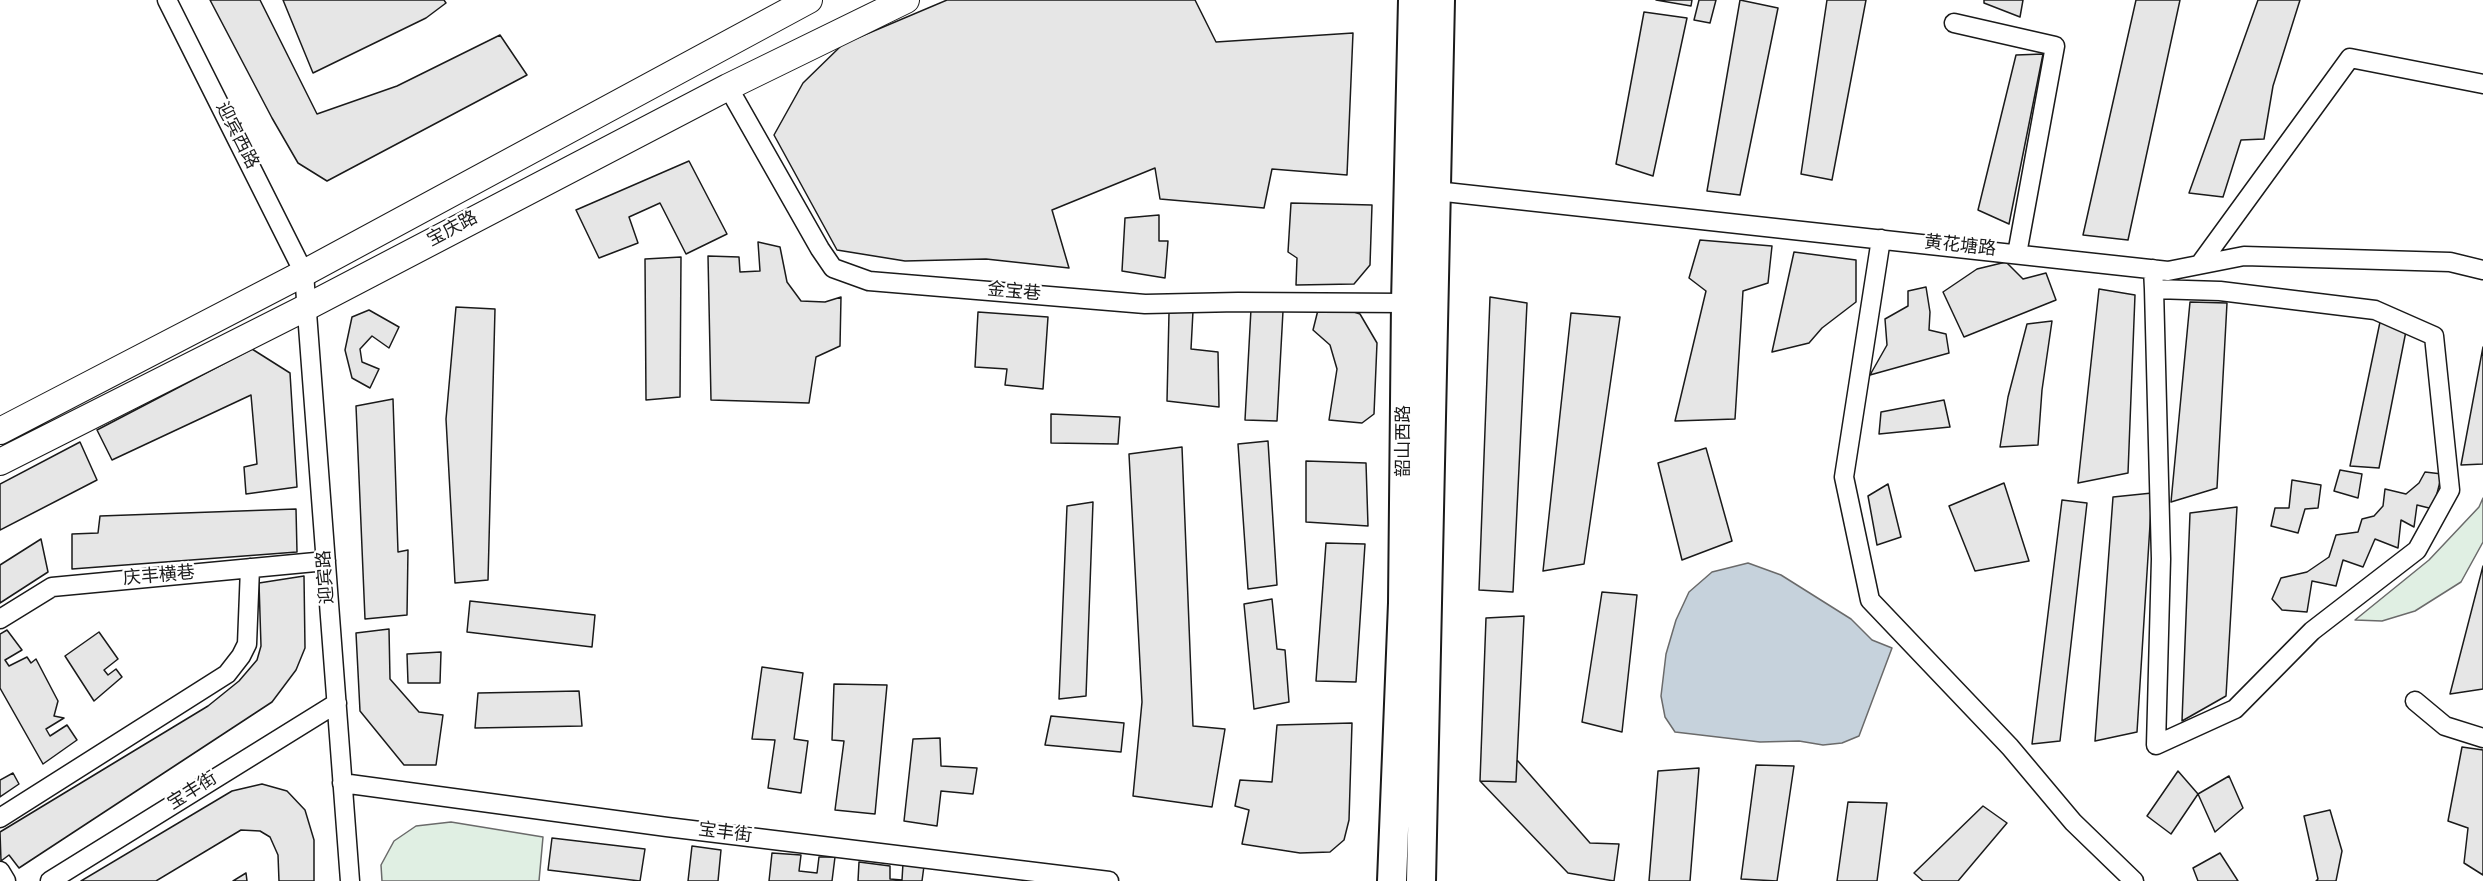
<!DOCTYPE html>
<html>
<head>
<meta charset="utf-8">
<style>
  body { margin:0 }
  canvas { display:block; background:#fff }
</style>
</head>
<body>
<canvas width="2483" height="881"></canvas>
<script>
const c = document.querySelector('canvas').getContext('2d');
c.lineJoin = 'round';
function fillPath(path, color) { c.fillStyle = color; c.fill(path, 'evenodd'); }
function strokePath(path, color, width, dash) { c.strokeStyle = color; c.lineWidth = width; c.lineCap = dash ? 'butt' : 'round'; c.setLineDash(dash || []); c.stroke(path); }
function label(font, color, halo, rows, align = 'center') {
  c.font = font + ' "Source Sans 3","Noto Sans SC",sans-serif'; c.lineWidth = 4.5; c.setLineDash([]); c.textBaseline = 'middle'; c.strokeStyle = halo; c.fillStyle = color; for (const [text, x, y, turn = 0] of rows) {
    c.save(); c.translate(x, y); c.rotate((+turn || 0) * Math.PI / 180); c.textAlign = isNaN(turn) ? turn : align; if (halo) c.strokeText(text, 0, 0); c.fillText(text, 0, 0); c.restore();
  }
}
const green = new Path2D(`
  M 2483,498 L 2483,542 L 2461,582 L 2415,611 L 2382,621 L 2355,620 L 2429,560 L 2479,507 Z
  M 451,822 L 543,837 L 539,881 L 382,881 L 381,865 L 394,841 L 416,826 Z`);
fillPath(green, '#e0efe3');
strokePath(green, '#6a6a6a', 1.5);
const water = new Path2D(`
  M 1748,563 L 1781,575 L 1851,619 L 1872,640 L 1892,648 L 1859,736 L 1842,743 L 1823,745 L 1799,741 L 1760,742 L 1675,732 L 1665,717 L 1661,696 L 1666,654 L 1676,620 L 1689,592 L 1712,572 Z`);
fillPath(water, '#c6d2dc');
strokePath(water, '#6a6a6a', 1.5);
const building = new Path2D(`
  M 210,0 L 260,0 L 317,114 L 397,86 L 500,35 L 527,75 L 327,181 L 298,163 L 272,118 Z
  M 283,0 L 444,0 L 446,3 L 426,18 L 313,73 Z
  M 947,0 L 1195,0 L 1216,42 L 1353,33 L 1347,175 L 1272,169 L 1264,208 L 1160,199 L 1155,168 L 1052,210 L 1069,268 L 986,259 L 905,261 L 837,250 L 774,135 L 803,83 L 843,44 Z
  M 1656,0 L 1692,0 L 1691,6 Z
  M 1699,0 L 1716,0 L 1710,23 L 1694,20 Z
  M 1740,0 L 1778,8 L 1740,195 L 1707,191 Z
  M 1827,0 L 1866,0 L 1832,180 L 1801,174 Z
  M 1984,0 L 2023,0 L 2020,17 L 1984,3 Z
  M 2136,0 L 2180,0 L 2128,240 L 2083,235 Z
  M 2258,0 L 2300,0 L 2273,86 L 2264,139 L 2241,140 L 2223,197 L 2189,193 Z
  M 1644,12 L 1687,18 L 1653,176 L 1616,164 Z
  M 2043,54 L 2009,224 L 1978,210 L 2016,55 Z
  M 689,161 L 727,234 L 686,254 L 660,203 L 629,217 L 638,243 L 599,258 L 576,210 Z
  M 1291,203 L 1372,205 L 1370,265 L 1354,284 L 1296,285 L 1297,258 L 1288,252 Z
  M 1159,215 L 1159,241 L 1168,241 L 1165,278 L 1122,271 L 1125,218 Z
  M 1700,240 L 1772,246 L 1768,283 L 1743,291 L 1735,419 L 1675,421 L 1706,291 L 1689,278 Z
  M 758,242 L 780,247 L 787,282 L 801,301 L 825,302 L 841,297 L 840,346 L 816,357 L 809,403 L 711,400 L 708,256 L 739,257 L 740,272 L 760,271 Z
  M 1794,252 L 1856,260 L 1856,302 L 1822,328 L 1809,343 L 1772,352 Z
  M 681,257 L 680,397 L 646,400 L 645,259 Z
  M 2006,262 L 2023,279 L 2046,273 L 2056,300 L 1964,337 L 1943,292 L 1977,269 Z
  M 1926,287 L 1930,312 L 1929,330 L 1946,334 L 1949,353 L 1870,375 L 1887,345 L 1885,319 L 1908,306 L 1908,291 Z
  M 2099,289 L 2135,295 L 2128,473 L 2078,483 Z
  M 1490,297 L 1527,303 L 1513,592 L 1479,590 Z
  M 2190,302 L 2227,303 L 2217,488 L 2171,502 Z
  M 456,307 L 495,309 L 488,580 L 455,583 L 446,419 Z
  M 1251,309 L 1283,311 L 1277,421 L 1245,420 Z
  M 369,310 L 399,327 L 389,348 L 372,336 L 360,349 L 362,362 L 379,369 L 370,388 L 352,378 L 345,350 L 352,317 Z
  M 1318,310 L 1351,311 L 1360,314 L 1377,343 L 1374,414 L 1362,423 L 1329,420 L 1337,369 L 1330,345 L 1313,330 Z
  M 1193,311 L 1191,349 L 1218,352 L 1219,407 L 1167,401 L 1169,313 Z
  M 978,312 L 1048,317 L 1043,389 L 1005,385 L 1007,369 L 975,367 Z
  M 1571,313 L 1620,317 L 1584,564 L 1543,571 Z
  M 2052,321 L 2042,390 L 2038,445 L 2000,447 L 2008,397 L 2027,324 Z
  M 2380,322 L 2407,326 L 2379,468 L 2350,466 Z
  M 2483,347 L 2483,464 L 2461,465 Z
  M 252,349 L 290,373 L 297,487 L 246,494 L 244,467 L 257,464 L 251,395 L 112,460 L 97,430 Z
  M 393,399 L 398,552 L 408,550 L 407,615 L 365,619 L 356,406 Z
  M 1944,400 L 1950,427 L 1879,434 L 1881,412 Z
  M 1051,414 L 1120,417 L 1118,444 L 1051,443 Z
  M 1268,441 L 1277,585 L 1248,589 L 1238,444 Z
  M 80,442 L 97,480 L 0,530 L 0,484 Z
  M 1182,447 L 1193,726 L 1225,729 L 1212,807 L 1133,796 L 1142,702 L 1129,454 Z
  M 1706,448 L 1732,541 L 1682,560 L 1658,463 Z
  M 1306,461 L 1366,463 L 1368,526 L 1306,522 Z
  M 2340,470 L 2362,474 L 2358,498 L 2334,491 Z
  M 2425,472 L 2442,474 L 2433,509 L 2417,505 L 2414,527 L 2401,520 L 2398,548 L 2375,539 L 2363,567 L 2343,560 L 2336,586 L 2312,581 L 2307,612 L 2282,610 L 2272,599 L 2281,578 L 2307,572 L 2329,557 L 2336,535 L 2358,532 L 2362,519 L 2374,516 L 2383,506 L 2385,489 L 2406,494 L 2419,483 Z
  M 2292,480 L 2321,485 L 2318,508 L 2305,509 L 2298,533 L 2271,526 L 2275,508 L 2289,508 Z
  M 2004,483 L 2029,561 L 1975,571 L 1949,506 Z
  M 1888,484 L 1901,537 L 1877,545 L 1868,496 Z
  M 2152,493 L 2137,732 L 2095,741 L 2113,497 Z
  M 2062,500 L 2087,503 L 2060,741 L 2032,744 Z
  M 1093,502 L 1086,696 L 1059,699 L 1067,506 Z
  M 2237,507 L 2226,696 L 2182,721 L 2190,513 Z
  M 296,509 L 297,552 L 72,569 L 72,534 L 98,533 L 100,516 Z
  M 41,539 L 48,572 L 0,603 L 0,565 Z
  M 1326,543 L 1365,544 L 1356,682 L 1316,681 Z
  M 2483,566 L 2483,689 L 2450,694 Z
  M 304,576 L 305,648 L 296,670 L 272,702 L 19,868 L 9,855 L 1,861 L 0,832 L 208,706 L 239,681 L 257,660 L 261,646 L 259,583 Z
  M 1602,592 L 1637,595 L 1622,732 L 1582,722 Z
  M 1272,599 L 1277,649 L 1285,650 L 1289,702 L 1254,709 L 1244,604 Z
  M 470,601 L 595,615 L 592,647 L 467,632 Z
  M 1524,616 L 1516,782 L 1480,781 L 1486,618 Z
  M 389,629 L 390,679 L 419,712 L 443,715 L 436,765 L 404,765 L 360,711 L 356,633 Z
  M 7,630 L 22,650 L 5,660 L 9,666 L 27,657 L 31,663 L 36,659 L 58,701 L 54,716 L 64,718 L 46,729 L 50,736 L 67,725 L 77,740 L 43,764 L 0,688 L 0,634 Z
  M 99,632 L 118,659 L 104,670 L 108,675 L 116,669 L 122,677 L 94,701 L 65,656 Z
  M 441,652 L 440,683 L 408,683 L 407,654 Z
  M 762,667 L 803,673 L 794,739 L 808,741 L 801,793 L 768,788 L 775,740 L 752,739 Z
  M 834,684 L 887,685 L 875,814 L 835,810 L 844,741 L 832,740 Z
  M 579,691 L 582,726 L 475,728 L 478,693 Z
  M 1051,716 L 1124,723 L 1121,752 L 1045,745 Z
  M 1352,723 L 1349,820 L 1344,840 L 1330,852 L 1300,853 L 1242,844 L 1249,810 L 1235,806 L 1240,780 L 1272,782 L 1277,725 Z
  M 940,738 L 941,766 L 977,768 L 973,794 L 941,791 L 937,826 L 904,821 L 913,739 Z
  M 2462,747 L 2483,750 L 2483,875 L 2464,863 L 2468,828 L 2448,821 Z
  M 1517,760 L 1590,843 L 1619,844 L 1614,881 L 1568,873 L 1480,781 L 1516,782 Z
  M 1756,765 L 1794,766 L 1777,881 L 1741,879 Z
  M 1699,768 L 1690,881 L 1649,881 L 1658,771 Z
  M 2178,771 L 2198,794 L 2171,834 L 2147,816 Z
  M 13,773 L 19,784 L 0,797 L 0,780 Z
  M 2229,776 L 2243,808 L 2215,832 L 2198,794 Z
  M 262,784 L 287,791 L 305,810 L 314,840 L 314,881 L 279,881 L 278,855 L 270,837 L 260,831 L 241,830 L 156,881 L 81,881 L 232,791 Z
  M 1848,802 L 1887,803 L 1877,881 L 1837,881 Z
  M 1983,806 L 2007,823 L 1958,881 L 1923,881 L 1914,873 Z
  M 2330,810 L 2342,851 L 2336,881 L 2316,881 L 2318,879 L 2304,816 Z
  M 552,838 L 645,849 L 640,881 L 548,870 Z
  M 692,846 L 721,850 L 718,881 L 688,881 Z
  M 772,853 L 801,855 L 799,871 L 817,873 L 819,857 L 835,857 L 832,881 L 769,881 Z
  M 2220,853 L 2238,881 L 2198,881 L 2193,868 Z
  M 859,862 L 890,866 L 890,879 L 902,880 L 903,863 L 924,866 L 922,881 L 858,881 Z
  M 246,873 L 247,881 L 233,881 Z`);
fillPath(building, '#e6e6e6');
strokePath(building, '#1a1a1a', 1.5);
const street = new Path2D(`
  M 167,0 L 304,273 L 350,881
  M 1954,23 L 2055,46 L 2017,254
  M 728,87 L 820,249 L 833,268 L 869,281 L 1145,304 L 1238,302 L 1406,303
  M 1436,191 L 2168,271 L 2244,256 L 2450,262 L 2483,270
  M 1881,239 L 1844,477 L 1870,600 L 2010,747 L 2073,822 L 2134,881
  M 2200,264 L 2350,58 L 2483,84
  M 2153,269 L 2154,289 L 2161,559 L 2156,745 L 2235,709 L 2312,631 L 2417,550 L 2450,490 L 2434,336 L 2375,310 L 2220,291 L 2154,289
  M 0,619 L 52,587 L 326,561
  M 2415,701 L 2445,726 L 2483,738
  M 342,783 L 667,827 L 1109,881
  M 0,818 L 227,674 L 241,656 L 247,644 L 250,568
  M 0,871 L 6,881
  M 50,881 L 337,703`);
const secondary = new Path2D(`
  M 0,431 L 304,273 L 809,0
  M 0,462 L 307,307 L 728,87 L 906,0`);
const primary = new Path2D(`
  M 1392,881 L 1403,603 L 1406,303 L 1413,0
  M 1421,881 L 1440,0`);
strokePath(street, '#1a1a1a', 21);
strokePath(secondary, '#1a1a1a', 28);
strokePath(primary, '#1a1a1a', 32);
strokePath(street, '#fff', 18);
strokePath(secondary, '#fff', 26);
strokePath(primary, '#fff', 28);
label('18px', '#1a1a1a', '#fff', [
  ["迎宾西路",236,136,63],
  ["宝庆路",453,230,-28],
  ["黄花塘路",1960,247,6],
  ["金宝巷",1014,293,5],
  ["韶山西路",1405,441,-90],
  ["庆丰横巷",159,577,-5],
  ["迎宾路",327,577,-94],
  ["宝丰街",193,792,-32],
  ["宝丰街",725,834,7]
]);
</script>
</body>
</html>
